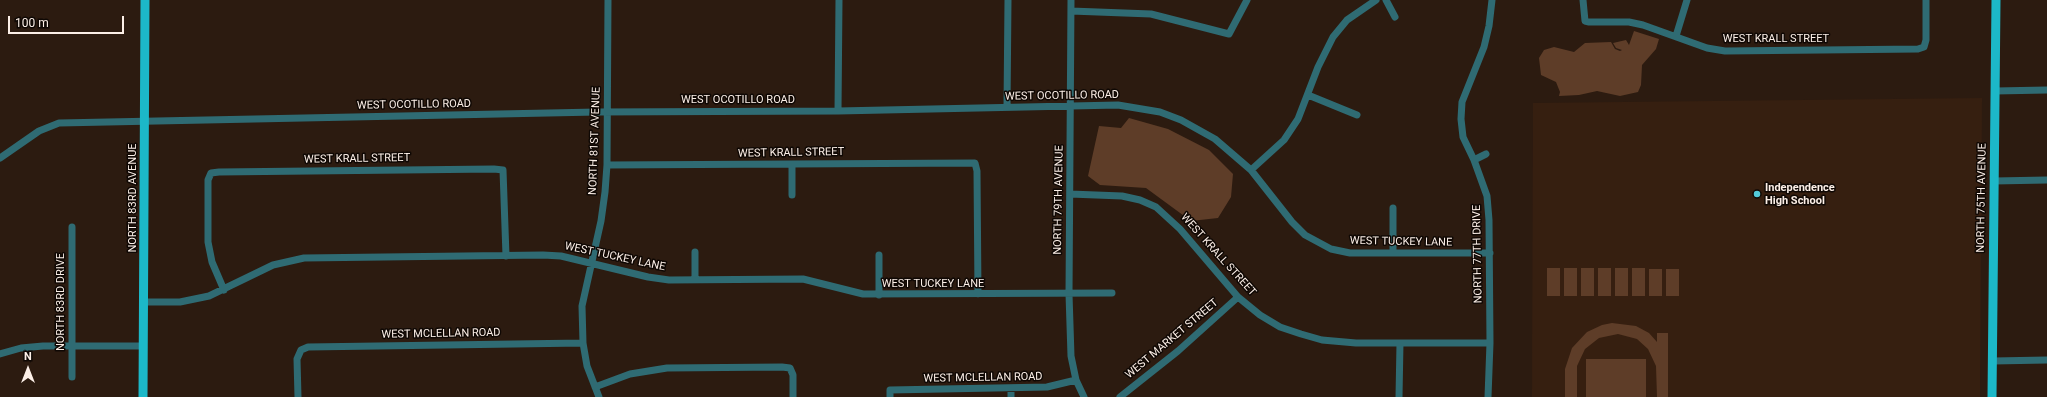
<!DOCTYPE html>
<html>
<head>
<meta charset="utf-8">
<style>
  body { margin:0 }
  #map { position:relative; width:2047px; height:397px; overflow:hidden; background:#2c1b10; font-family:Roboto,sans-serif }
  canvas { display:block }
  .north { position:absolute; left:8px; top:349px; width:40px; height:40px; -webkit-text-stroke:3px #0f0804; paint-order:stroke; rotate:0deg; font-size:11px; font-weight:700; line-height:16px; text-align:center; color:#fcefe7 }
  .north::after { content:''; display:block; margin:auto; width:14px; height:18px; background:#fcefe7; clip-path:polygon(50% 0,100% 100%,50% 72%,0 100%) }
  .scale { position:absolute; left:8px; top:16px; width:116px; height:18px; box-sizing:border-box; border:2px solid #fcefe7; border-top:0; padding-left:5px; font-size:12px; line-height:14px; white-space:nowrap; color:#fcefe7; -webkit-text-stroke:3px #0f0804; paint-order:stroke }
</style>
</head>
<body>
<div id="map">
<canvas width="2047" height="397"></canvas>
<div class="north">N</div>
<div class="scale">100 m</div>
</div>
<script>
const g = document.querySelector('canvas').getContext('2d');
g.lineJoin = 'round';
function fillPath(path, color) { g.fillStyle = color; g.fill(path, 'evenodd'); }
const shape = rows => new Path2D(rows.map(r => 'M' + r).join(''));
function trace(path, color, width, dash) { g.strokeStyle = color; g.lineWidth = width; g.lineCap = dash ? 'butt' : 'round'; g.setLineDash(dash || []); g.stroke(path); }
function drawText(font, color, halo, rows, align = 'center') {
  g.font = font + ' Roboto,sans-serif'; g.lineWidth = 3; g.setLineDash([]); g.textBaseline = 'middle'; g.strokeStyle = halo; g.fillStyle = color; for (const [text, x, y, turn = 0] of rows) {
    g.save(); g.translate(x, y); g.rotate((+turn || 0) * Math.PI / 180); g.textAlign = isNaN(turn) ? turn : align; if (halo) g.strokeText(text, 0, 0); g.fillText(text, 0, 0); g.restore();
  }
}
fillPath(shape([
  [1982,98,1980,397,1532,397,1533,103]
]), '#361f10');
fillPath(shape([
  [1634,31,1659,39,1656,49,1642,65,1641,85,1638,92,1620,96,1597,91,1579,95,1559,96,1560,92,1556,82,1541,75,1539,58,1544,50,1554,47,1574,52,1585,43,1611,42,1615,49,1620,51,1622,50,1616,48,1613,43,1626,40,1629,45],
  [1129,118,1168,129,1209,150,1233,174,1231,197,1218,218,1191,221,1146,188,1100,185,1088,176,1099,126,1121,128],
  [1547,268,1560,268,1560,296,1547,296],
  [1564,268,1577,268,1577,296,1564,296],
  [1581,268,1594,268,1594,296,1581,296],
  [1598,268,1611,268,1611,296,1598,296],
  [1615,268,1628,268,1628,296,1615,296],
  [1632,268,1645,268,1645,296,1632,296],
  [1649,269,1662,269,1662,296,1649,296],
  [1666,269,1679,269,1679,296,1666,296],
  [1612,323,1636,326,1649,333,1657,342,1657,333,1668,333,1668,397,1657,397,1656,366,1648,349,1637,339,1618,334,1599,338,1585,349,1577,366,1577,397,1565,397,1565,369,1572,348,1587,332,1602,325],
  [1586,359,1646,359,1646,397,1586,397]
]), '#5e3d28');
trace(shape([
  [1071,0,1069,294,1071,356,1076,380,1084,397],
  [1386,0,1395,17],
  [1583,0,1585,21,1589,22,1629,22,1643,25,1707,48,1725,51,1918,49,1924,47,1926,40,1926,0],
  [1071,11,1151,14,1229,34,1247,0],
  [1676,36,1687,0],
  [1995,91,2047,90],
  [1308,95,1357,115],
  [1007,107,1008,0],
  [838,111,839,0],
  [0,158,39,131,59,123,597,112,838,111,1118,105,1160,112,1181,120,1215,139,1251,170,1292,222,1305,235,1331,249,1350,253,1490,253],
  [1474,160,1486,154],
  [792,164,792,195],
  [607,165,975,163,977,171,978,294],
  [1251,170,1284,140,1298,119,1318,67,1333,37,1347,20,1376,0],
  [1994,181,2047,180],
  [1070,194,1122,196,1140,200,1156,207,1180,229,1238,297,1260,315,1280,327,1301,334,1322,340,1356,343,1490,343],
  [1393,208,1393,253],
  [695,252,695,280],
  [879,255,879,295],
  [224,290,212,262,208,242,208,180,211,173,219,172,494,169,503,170,506,256],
  [144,302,180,302,209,296,273,265,304,258,543,255,561,256,648,277,669,280,803,279,863,294,1112,293],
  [0,354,21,348,43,346,143,346],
  [1993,361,2047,360],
  [72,377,72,227],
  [595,387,630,374,667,368,782,367,790,368,793,375,793,397],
  [298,397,297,359,301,350,308,347,583,343],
  [599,397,587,366,583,343,582,306,601,221,605,192,607,165,608,0],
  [890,397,890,390,1047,387,1076,380],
  [1011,397,1011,389],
  [1120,397,1178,351,1238,297],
  [1399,397,1400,343],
  [1488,397,1490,343,1489,220,1487,196,1474,160,1463,137,1461,119,1462,102,1484,47,1489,26,1492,0]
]), '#2f6b73', 7);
trace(shape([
  [143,397,145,0],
  [1992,397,1996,0]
]), '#1cb8c8', 9);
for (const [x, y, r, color] of [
  [1757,194,4,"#53cbda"]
]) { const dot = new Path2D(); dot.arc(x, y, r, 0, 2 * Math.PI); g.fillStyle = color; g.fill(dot); trace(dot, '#0f0804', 1.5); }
drawText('11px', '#fcefe7', '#0f0804', [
  ["WEST KRALL STREET",1776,39],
  ["WEST OCOTILLO ROAD",1062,96,-1],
  ["WEST OCOTILLO ROAD",738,100],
  ["WEST OCOTILLO ROAD",414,105,-1],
  ["NORTH 81ST AVENUE",595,141,-88],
  ["WEST KRALL STREET",791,153,-1],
  ["WEST KRALL STREET",357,159,-1],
  ["NORTH 83RD AVENUE",133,198,-90],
  ["NORTH 75TH AVENUE",1982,198,-89],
  ["NORTH 79TH AVENUE",1059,200,-89],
  ["WEST TUCKEY LANE",1401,242,1],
  ["NORTH 77TH DRIVE",1478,254,-91],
  ["WEST KRALL STREET",1218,255,48],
  ["WEST TUCKEY LANE",615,257,12],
  ["WEST TUCKEY LANE",933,284],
  ["NORTH 83RD DRIVE",61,302,-90],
  ["WEST MCLELLAN ROAD",441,334,-1],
  ["WEST MARKET STREET",1172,339,-40],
  ["WEST MCLELLAN ROAD",983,378,-1]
]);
drawText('bold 11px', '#fcefe7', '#0f0804', [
  ["Independence",1765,188],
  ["High School",1765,201]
], 'left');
</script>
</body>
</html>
